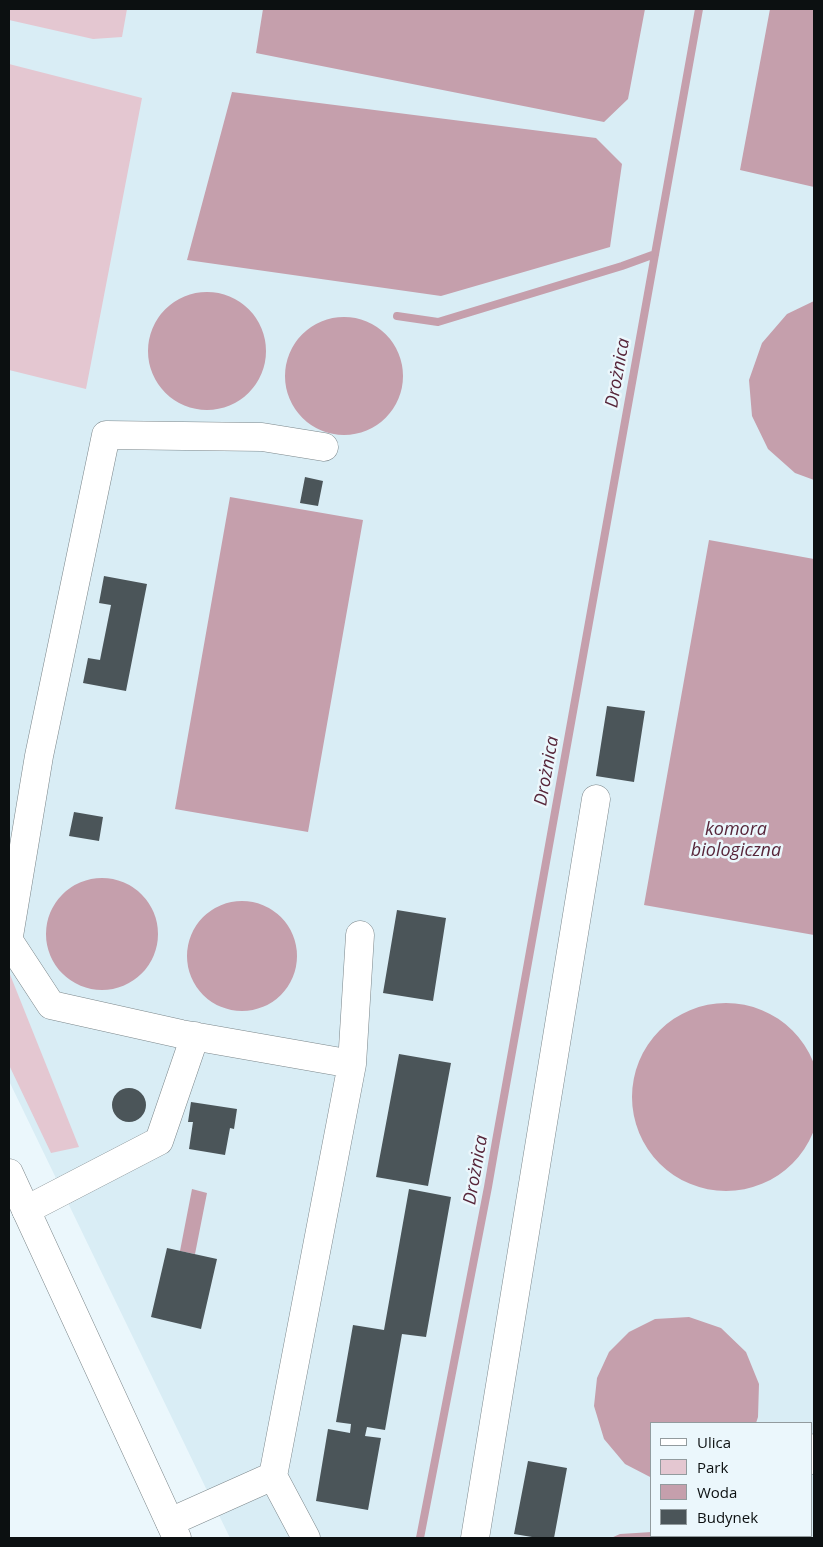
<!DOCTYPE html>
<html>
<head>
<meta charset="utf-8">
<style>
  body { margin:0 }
  #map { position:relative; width:823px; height:1547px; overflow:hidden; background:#ebf7fc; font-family:"Open Sans",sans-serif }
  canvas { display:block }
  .frame { position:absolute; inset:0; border:10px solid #0c1011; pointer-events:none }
  .legend { position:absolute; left:650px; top:1422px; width:162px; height:115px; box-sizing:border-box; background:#ebf7fc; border:1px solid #929b9e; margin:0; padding:6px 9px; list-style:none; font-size:15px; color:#0c1011 }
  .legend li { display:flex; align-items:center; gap:10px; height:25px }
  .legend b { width:25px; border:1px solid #929b9e }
</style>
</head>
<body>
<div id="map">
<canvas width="823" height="1547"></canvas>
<div class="frame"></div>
<ul class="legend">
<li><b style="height:6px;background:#fff"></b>Ulica</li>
<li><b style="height:14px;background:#e4c7d1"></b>Park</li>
<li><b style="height:14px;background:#c59fac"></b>Woda</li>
<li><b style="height:14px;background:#4b5559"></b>Budynek</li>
</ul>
</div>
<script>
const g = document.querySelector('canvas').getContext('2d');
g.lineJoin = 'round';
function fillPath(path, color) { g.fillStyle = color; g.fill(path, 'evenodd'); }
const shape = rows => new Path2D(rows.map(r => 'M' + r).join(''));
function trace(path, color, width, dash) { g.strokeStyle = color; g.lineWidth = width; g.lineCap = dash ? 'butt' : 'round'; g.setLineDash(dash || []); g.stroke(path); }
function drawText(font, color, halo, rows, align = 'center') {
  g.font = font + ' "Open Sans",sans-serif'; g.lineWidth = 5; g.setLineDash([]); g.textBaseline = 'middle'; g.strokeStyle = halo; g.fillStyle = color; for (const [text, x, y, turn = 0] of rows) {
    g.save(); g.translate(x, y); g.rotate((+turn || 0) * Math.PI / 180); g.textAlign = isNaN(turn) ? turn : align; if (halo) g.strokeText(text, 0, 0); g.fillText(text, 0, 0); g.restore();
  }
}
fillPath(shape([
  [9,9,814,9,814,1538,230,1538,9,1081],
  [652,1423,812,1423,812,1536,652,1536]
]), '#d9edf5');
fillPath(shape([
  [9,9,127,9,122,37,93,39,9,20],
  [9,64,142,98,86,389,9,370],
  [9,972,79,1147,51,1153,9,1065]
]), '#e4c7d1');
fillPath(shape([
  [263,9,645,9,628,99,604,122,256,53],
  [770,9,814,9,814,187,740,170],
  [232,92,596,138,622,164,610,247,441,296,187,260],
  '148 351a59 59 0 1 1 118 0a59 59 0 1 1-118 0Z',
  [814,301,814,480,795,473,768,449,752,416,749,380,762,343,787,314],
  '285 376a59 59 0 1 1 118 0a59 59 0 1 1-118 0Z',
  [230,497,363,520,308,832,175,809],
  [709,540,814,559,814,935,644,905],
  '46 934a56 56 0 1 1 112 0a56 56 0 1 1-112 0Z',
  '187 956a55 55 0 1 1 110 0a55 55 0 1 1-110 0Z',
  '632 1097a94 94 0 1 1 188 0a94 94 0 1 1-188 0Z',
  [192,1189,207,1193,195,1254,180,1251],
  [689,1317,721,1328,746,1352,759,1384,758,1417,756,1423,652,1423,652,1478,625,1464,604,1439,594,1406,597,1378,609,1352,629,1332,655,1319],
  [652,1532,652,1536,666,1536,673,1538,611,1538,620,1534]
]), '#c59fac');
trace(shape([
  [397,316,438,322,622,266,655,254],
  [420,1538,488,1187,496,1141,699,9]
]), '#c59fac', 8);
fillPath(shape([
  [305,477,323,481,318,506,300,503],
  [104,576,147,584,126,691,83,683,88,658,100,660,111,605,99,603],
  [607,706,645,711,634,782,596,776],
  [74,812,103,817,99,841,69,836],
  [397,910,446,918,433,1001,383,993],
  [399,1054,451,1063,428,1186,376,1177],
  '112 1105a17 17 0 1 1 34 0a17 17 0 1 1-34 0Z',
  [191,1102,237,1109,234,1129,230,1128,225,1155,189,1149,193,1122,188,1122],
  [409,1189,451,1197,426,1337,402,1334,385,1430,367,1427,365,1436,381,1438,368,1510,316,1501,328,1429,350,1433,351,1424,336,1422,353,1325,384,1330],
  [167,1248,217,1259,201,1329,151,1317],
  [528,1461,567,1468,554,1538,538,1538,514,1534]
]), '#4b5559');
const minor = shape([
  [9,936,39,756,106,435,262,437,324,447],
  [9,941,51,1005,181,1034,352,1064],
  [26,1210,159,1141,195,1036],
  [812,1460,814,1448],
  [273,1476,306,1538],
  [170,1522,273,1476,352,1064,360,935],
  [475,1538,596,799],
  [796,1538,796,1536]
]);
const major = shape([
  [9,1173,177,1538]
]);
trace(minor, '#7c878b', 29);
trace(major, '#7c878b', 29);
trace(minor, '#fff', 28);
trace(major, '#fff', 28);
drawText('italic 18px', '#57263a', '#ebf7fc', [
  ["Drożnica",618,373,-80],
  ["Drożnica",547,771,-80],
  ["komora",736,830],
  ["biologiczna",736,851],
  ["Drożnica",476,1170,-80]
]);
</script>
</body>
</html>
